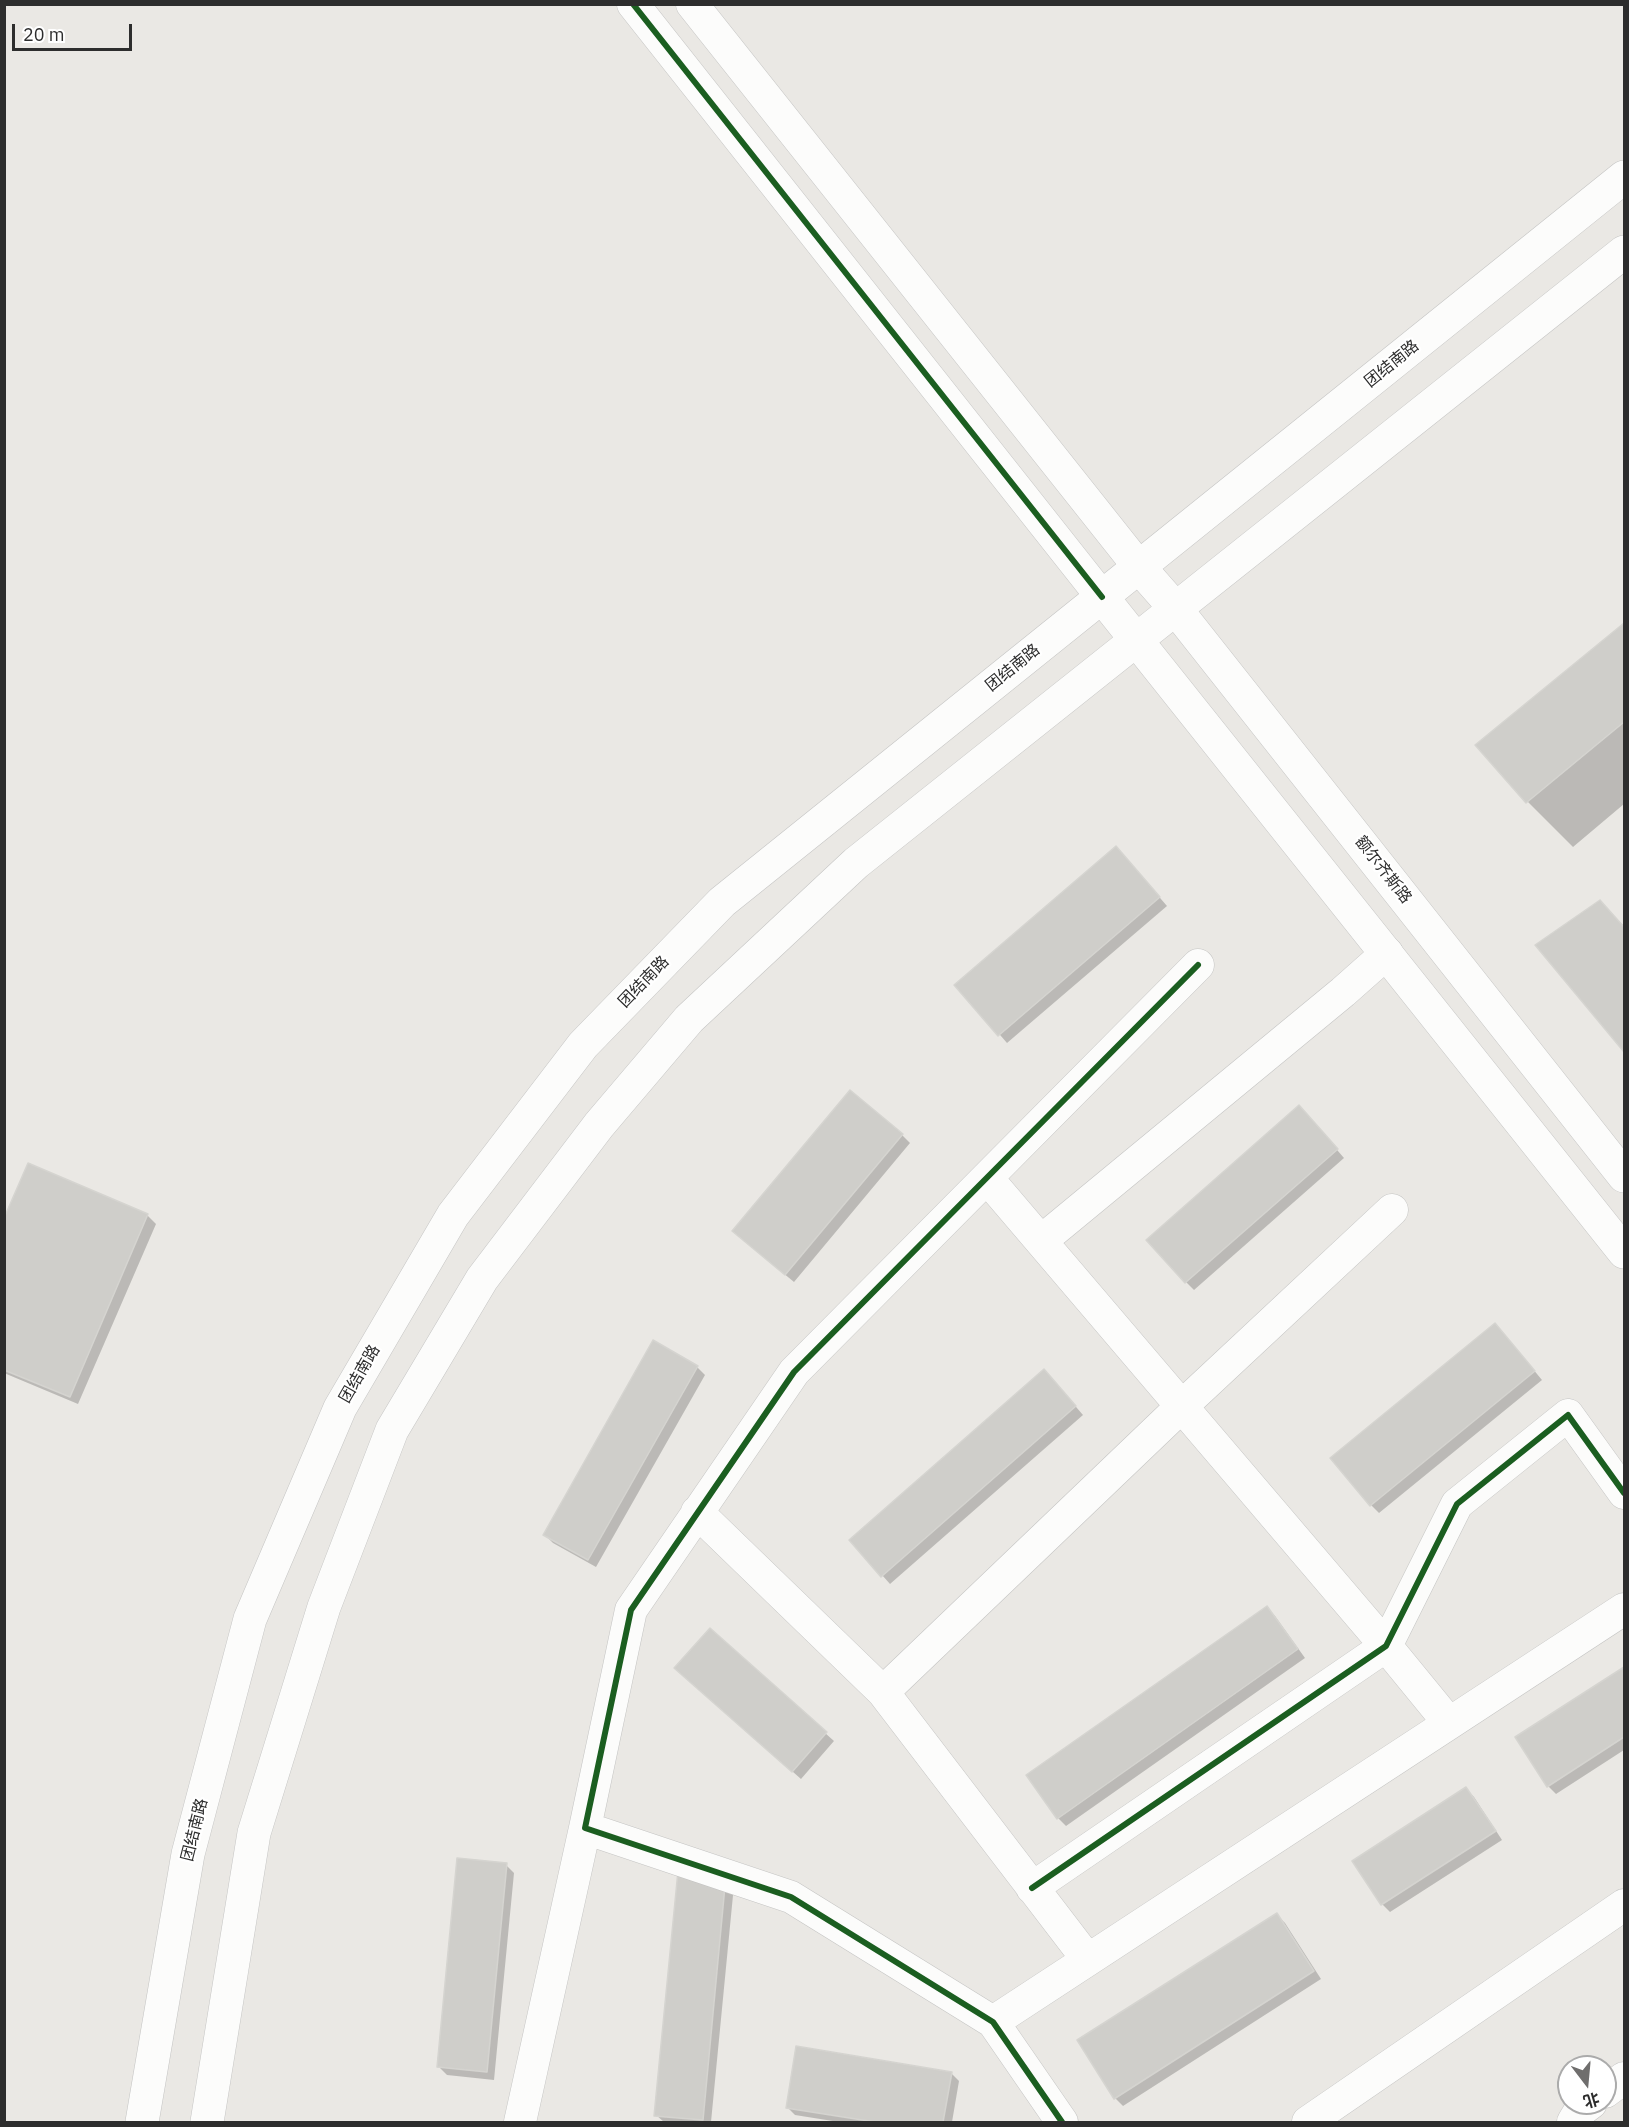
<!DOCTYPE html>
<html>
<head>
<meta charset="utf-8">
<style>
  body { margin:0 }
  #map { position:relative; width:1629px; height:2127px; overflow:hidden; background:#eae8e4; font-family:"IBM Plex Sans","Noto Sans SC",sans-serif }
  canvas { display:block }
  .frame { position:absolute; inset:0; border:6px solid #2d2d2d; pointer-events:none }
  .north { position:absolute; left:1557px; top:2055px; width:60px; height:60px; box-sizing:border-box; background:#fff; border:2px solid #ababab; border-radius:50%; rotate:164deg; font-size:16px; font-weight:700; line-height:24px; text-align:center; color:#2d2d2d }
  .north::after { content:''; display:block; margin:auto; width:21px; height:27px; background:#6f6e6d; clip-path:polygon(50% 0,100% 100%,50% 72%,0 100%) }
  .scale { position:absolute; left:12px; top:24px; width:120px; height:27px; box-sizing:border-box; border:3px solid #2d2d2d; border-top:0; padding-left:8px; font-size:18px; line-height:21px; white-space:nowrap; color:#2d2d2d; -webkit-text-stroke:4px #fff; paint-order:stroke }
</style>
</head>
<body>
<div id="map">
<canvas width="1629" height="2127"></canvas>
<div class="frame"></div>
<div class="north">北</div>
<div class="scale">20 m</div>
</div>
<script>
const g = document.querySelector('canvas').getContext('2d');
g.lineJoin = 'round';
function fillPath(path, color) { g.fillStyle = color; g.fill(path, 'evenodd'); }
const shape = rows => new Path2D(rows.map(r => 'M' + r).join(''));
function trace(path, color, width, dash) { g.strokeStyle = color; g.lineWidth = width; g.lineCap = dash ? 'butt' : 'round'; g.setLineDash(dash || []); g.stroke(path); }
function drawText(font, color, halo, rows, align = 'center') {
  g.font = font + ' "IBM Plex Sans","Noto Sans SC",sans-serif'; g.lineWidth = 4.5; g.setLineDash([]); g.textBaseline = 'middle'; g.strokeStyle = halo; g.fillStyle = color; for (const [text, x, y, turn = 0] of rows) {
    g.save(); g.translate(x, y); g.rotate((+turn || 0) * Math.PI / 180); g.textAlign = isNaN(turn) ? turn : align; if (halo) g.strokeText(text, 0, 0); g.fillText(text, 0, 0); g.restore();
  }
}
fillPath(shape([
  [1624,625,1624,804,1573,847,1527,801,1477,745],
  [1124,856,1167,906,1007,1043,957,985],
  [1600,902,1624,926,1624,1050,1537,945],
  [1307,1115,1344,1158,1194,1290,1186,1282],
  [902,1135,910,1143,794,1282,742,1239],
  [29,1165,148,1216,156,1224,78,1404,4,1373,4,1222],
  [1503,1333,1542,1380,1379,1513,1371,1505],
  [697,1367,705,1375,596,1567,553,1543,545,1535],
  [1052,1379,1083,1415,890,1584,851,1540],
  [1267,1608,1275,1616,1305,1658,1066,1826,1058,1818,1028,1776],
  [710,1630,834,1741,801,1779,684,1676],
  [1624,1669,1624,1750,1556,1794,1548,1786,1517,1738],
  [1466,1789,1474,1797,1502,1840,1390,1912,1382,1904],
  [506,1865,514,1873,494,2080,447,2075,439,2067],
  [679,1873,734,1885,711,2122,664,2122,656,2115],
  [1277,1915,1285,1923,1321,1979,1123,2106,1115,2098],
  [951,2073,959,2081,952,2122,839,2122,795,2115,787,2107]
]), '#0003');
const building = shape([
  [1624,623,1624,722,1526,803,1475,745,1624,623],
  [1116,846,1160,897,998,1036,954,985,1116,846],
  [1600,900,1624,927,1624,1052,1535,945,1600,900],
  [850,1090,903,1134,785,1275,732,1231,850,1090],
  [1299,1105,1338,1149,1185,1283,1146,1240,1299,1105],
  [28,1163,148,1214,70,1397,4,1370,4,1218,28,1163],
  [1495,1323,1535,1371,1370,1506,1330,1458,1495,1323],
  [653,1340,698,1366,588,1560,543,1535,653,1340],
  [1044,1369,1076,1406,881,1577,849,1540,1044,1369],
  [1267,1606,1298,1649,1057,1819,1026,1775,1267,1606],
  [710,1628,827,1732,792,1772,674,1668,710,1628],
  [1624,1667,1624,1737,1547,1787,1515,1737,1624,1667],
  [1466,1787,1496,1831,1381,1905,1352,1861,1466,1787],
  [457,1858,507,1863,487,2072,437,2067,457,1858],
  [678,1871,726,1875,703,2120,654,2116,678,1871],
  [1277,1913,1314,1971,1114,2099,1077,2040,1277,1913],
  [796,2046,952,2072,943,2122,875,2122,786,2108,796,2046]
]);
fillPath(building, '#cfceca');
trace(building, '#d5d4d0', 1.5);
const street = shape([
  [633,4,1102,597],
  [692,4,1139,567],
  [987,1178,1386,1646,1449,1723],
  [1041,1241,1343,992,1387,953],
  [697,1512,883,1692,1088,1960],
  [883,1692,1181,1407,1392,1210],
  [1032,1888,1386,1646,1457,1504,1568,1415,1624,1493],
  [993,2022,1624,1609],
  [1605,2092,1624,2078],
  [520,2122,585,1828],
  [1062,2122,993,2022,791,1897,585,1828,631,1610,794,1372,1198,965],
  [1308,2122,1624,1905],
  [1573,2122,1579,2112,1591,2103]
]);
const secondary = shape([
  [1139,567,1175,608,1624,1176],
  [1102,597,1624,1252],
  [142,2122,188,1854,250,1619,340,1408,453,1215,583,1045,722,902,1624,177],
  [207,2122,254,1833,324,1607,392,1430,482,1279,599,1125,689,1019,856,863,1624,252]
]);
trace(street, '#c4c4c3', 33);
trace(secondary, '#c4c4c3', 34);
trace(street, '#fcfcfb', 32);
trace(secondary, '#fcfcfb', 33);
trace(shape([
  [633,4,1102,597],
  [1032,1888,1386,1646,1457,1504,1568,1415,1624,1493],
  [1062,2122,993,2022,791,1897,585,1828,631,1610,794,1372,1198,965]
]), '#1b5e20', 6);
drawText('16px', '#2d2d2d', '#fff', [
  ["团结南路",1392,364,-39],
  ["团结南路",1013,668,-39],
  ["额尔齐斯路",1383,870,52],
  ["团结南路",644,982,-46],
  ["团结南路",360,1374,-60],
  ["团结南路",195,1830,-76]
]);
</script>
</body>
</html>
